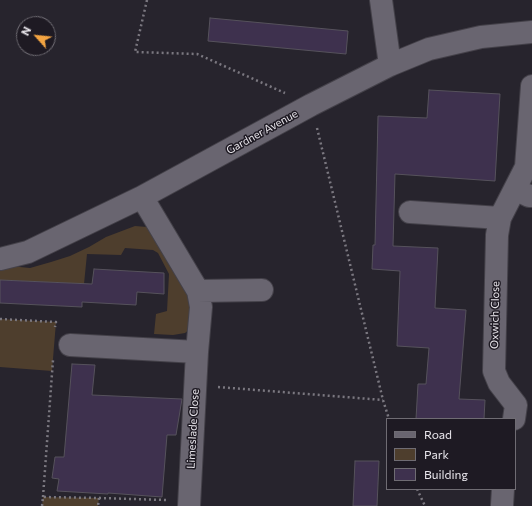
<!DOCTYPE html>
<html>
<head>
<meta charset="utf-8">
<style>
  body { margin:0 }
  #map { position:relative; width:532px; height:506px; overflow:hidden; background:#27242d; font-family:Commissioner,sans-serif }
  canvas { display:block }
  .legend { position:absolute; left:386px; top:418px; width:130px; height:72px; box-sizing:border-box; background:#1e1a23; border:1px solid #6f6c73; margin:0; padding:5px 7px; list-style:none; font-size:12px; color:#e9e6ec }
  .legend li { display:flex; align-items:center; gap:8px; height:20px }
  .legend b { width:20px; border:1px solid #6f6c73 }
  .north { position:absolute; left:16px; top:16px; width:40px; height:40px; box-sizing:border-box; background:#1e1a23; border:1px solid #6f6c73; border-radius:50%; rotate:297deg; font-size:11px; font-weight:700; line-height:16px; text-align:center; color:#e9e6ec }
  .north::after { content:''; display:block; margin:auto; width:14px; height:18px; background:#f3a442; clip-path:polygon(50% 0,100% 100%,50% 72%,0 100%) }
</style>
</head>
<body>
<div id="map">
<canvas width="532" height="506"></canvas>
<ul class="legend">
<li><b style="height:5px;background:#696570"></b>Road</li>
<li><b style="height:11px;background:#4e3e2d"></b>Park</li>
<li><b style="height:11px;background:#3e314e"></b>Building</li>
</ul>
<div class="north">N</div>
</div>
<script>
const g = document.querySelector('canvas').getContext('2d');
g.lineJoin = 'round';
function fillPath(path, color) { g.fillStyle = color; g.fill(path, 'evenodd'); }
const shape = rows => new Path2D(rows.map(r => 'M' + r).join(''));
function trace(path, color, width, dash) { g.strokeStyle = color; g.lineWidth = width; g.lineCap = dash ? 'butt' : 'round'; g.setLineDash(dash || []); g.stroke(path); }
function drawText(font, color, halo, rows, align = 'center') {
  g.font = font + ' Commissioner,sans-serif'; g.lineWidth = 3; g.setLineDash([]); g.textBaseline = 'middle'; g.strokeStyle = halo; g.fillStyle = color; for (const [text, x, y, turn = 0] of rows) {
    g.save(); g.translate(x, y); g.rotate((+turn || 0) * Math.PI / 180); g.textAlign = isNaN(turn) ? turn : align; if (halo) g.strokeText(text, 0, 0); g.fillText(text, 0, 0); g.restore();
  }
}
fillPath(shape([
  [135,226,147,227,198,291,190,329,185,333,173,335,154,334,156,314,167,311,169,274,158,253,153,250,125,248,121,255,87,254,84,284,0,280,0,265,30,268,51,262,70,256,89,247,106,237],
  [0,319,56,322,52,371,0,367],
  [43,497,99,498,98,506,42,506]
]), '#4e3e2d');
const building = shape([
  [210,18,348,31,346,54,208,41,210,18],
  [429,90,500,94,495,181,395,174,393,246,438,248,435,308,466,310,459,399,485,400,484,419,416,419,418,384,426,384,429,348,397,346,400,271,372,269,373,245,375,245,378,116,427,118,429,90],
  [94,269,164,273,164,294,137,292,136,305,82,302,82,307,0,303,0,280,92,284,94,269],
  [72,364,95,365,92,395,182,399,176,435,167,435,162,497,108,493,108,494,57,491,59,479,52,478,55,457,64,457,72,364],
  [355,461,379,461,377,506,353,506,355,461]
]);
fillPath(building, '#3e314e');
trace(building, '#56525c', 1);
const street = shape([
  [381,0,390,65],
  [515,189,529,196,532,196],
  [142,197,198,291,201,307,197,352,189,506],
  [410,212,500,218],
  [0,259,28,252,142,197,311,105,390,65,429,49,481,37,532,32],
  [198,291,262,290],
  [70,345,197,352],
  [514,419,516,405,499,383,494,371,497,235,500,218,526,167,532,86],
  [502,505,503,489]
]);
trace(street, '#444149', 24);
trace(shape([
  [147,0,135,52,197,54,285,93],
  [317,128,383,400,389,419],
  [0,319,56,322,55,327],
  [218,387,383,400],
  [417,489,425,506],
  [43,497,53,360],
  [99,498,166,500],
  [42,506,43,497,99,498,98,506]
]), '#7b7880', 2.5, [2, 3]);
trace(street, '#696570', 22);
drawText('11px', '#e9e6ec', '#1e1a23', [
  ["Gardner Avenue",262,132,-29],
  ["Oxwich Close",495,315,-89],
  ["Limeslade Close",193,429,-87]
]);
</script>
</body>
</html>
